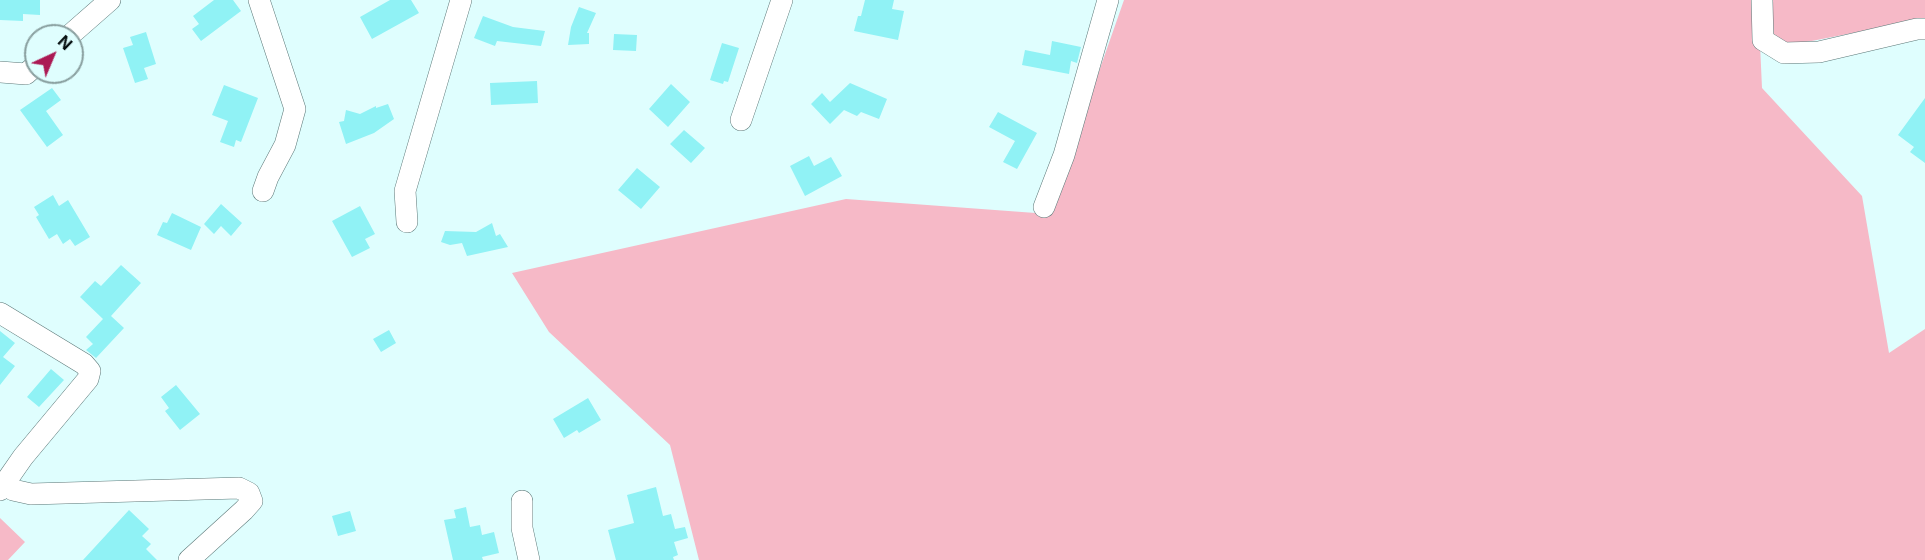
<!DOCTYPE html>
<html>
<head>
<meta charset="utf-8">
<style>
  body { margin:0 }
  #map { position:relative; width:1925px; height:560px; overflow:hidden; background:#dffefe; font-family:Inter,sans-serif }
  canvas { display:block }
  .north { position:absolute; left:24px; top:24px; width:60px; height:60px; box-sizing:border-box; background:#dffefe; border:2px solid #889e9e; border-radius:50%; rotate:44deg; font-size:16px; font-weight:700; line-height:24px; text-align:center; color:#050e0f }
  .north::after { content:''; display:block; margin:auto; width:21px; height:27px; background:#ab1a54; clip-path:polygon(50% 0,100% 100%,50% 72%,0 100%) }
</style>
</head>
<body>
<div id="map">
<canvas width="1925" height="560"></canvas>
<div class="north">N</div>
</div>
<script>
const g = document.querySelector('canvas').getContext('2d');
g.lineJoin = 'round';
function fillPath(path, color) { g.fillStyle = color; g.fill(path, 'evenodd'); }
const shape = rows => new Path2D(rows.map(r => 'M' + r).join(''));
function trace(path, color, width, dash) { g.strokeStyle = color; g.lineWidth = width; g.lineCap = dash ? 'butt' : 'round'; g.setLineDash(dash || []); g.stroke(path); }
fillPath(shape([
  [1124,0,1758,0,1762,88,1862,196,1889,353,1925,329,1925,560,699,560,670,445,549,332,512,273,846,199,1049,214],
  [1767,0,1925,0,1925,19,1791,45,1773,36],
  [0,518,25,542,8,560,0,560]
]), '#f6b9c7');
fillPath(shape([
  [0,0,40,0,40,15,23,14,23,21,0,20],
  [214,0,233,0,241,11,201,41,192,29,199,24,193,16],
  [390,0,411,0,419,13,372,39,360,17],
  [865,0,894,0,892,9,904,11,898,40,854,31,858,16,861,16],
  [579,7,596,13,587,33,589,33,589,44,568,45,571,27],
  [483,16,513,27,545,31,541,46,497,41,495,46,474,38],
  [146,32,156,64,144,68,148,79,135,83,123,48,133,45,130,37],
  [614,34,637,35,636,51,613,50],
  [1052,41,1081,47,1077,63,1071,61,1069,74,1022,65,1025,50,1050,55],
  [722,43,739,48,728,82,724,81,723,84,710,80],
  [537,81,538,103,491,105,490,83],
  [850,83,887,99,879,119,861,112,857,116,844,110,830,124,811,104,822,93,830,102],
  [671,84,690,102,668,127,649,109],
  [224,85,258,98,241,142,236,140,234,147,220,142,228,121,212,115],
  [52,88,61,100,46,111,63,135,47,147,20,110],
  [1925,98,1925,163,1910,152,1914,147,1898,135],
  [388,104,394,119,374,133,346,144,339,122,344,121,346,110,360,114,376,106,376,108],
  [998,112,1037,133,1017,169,1003,162,1015,141,989,127],
  [684,130,705,148,691,163,670,144],
  [809,156,814,166,831,157,842,176,805,196,790,166],
  [637,168,660,187,641,209,618,190],
  [53,195,59,206,68,200,90,237,75,246,70,239,63,244,57,234,49,239,36,217,39,215,34,207],
  [221,204,242,223,231,236,221,226,214,234,204,224],
  [360,206,375,234,365,239,370,248,352,257,332,221],
  [172,213,201,227,191,250,157,235,163,222,167,223],
  [492,223,496,236,500,234,508,247,467,256,462,243,450,245,441,242,445,231,476,232],
  [121,265,141,283,111,316,124,328,96,358,86,350,93,344,86,337,103,319,80,297,95,281,101,286],
  [389,330,396,343,381,352,373,339],
  [0,331,15,343,3,357,15,366,0,385],
  [51,369,64,380,39,407,27,397],
  [176,385,200,414,180,430,165,411,169,408,161,397],
  [588,398,601,420,579,433,577,430,564,438,553,419],
  [656,487,663,516,671,514,675,529,685,527,688,538,674,542,678,555,673,557,674,560,616,560,608,530,634,523,627,495],
  [466,507,470,527,480,525,482,535,494,532,499,553,482,557,483,560,453,560,444,520,456,518,454,510],
  [129,510,149,529,142,536,151,544,146,549,157,560,83,560],
  [350,511,356,531,338,536,332,516]
]), '#90f2f5');
const minor = shape([
  [259,0,295,109,285,145,268,177,263,191],
  [1762,0,1763,40,1784,53,1819,52,1917,29,1925,29],
  [69,36,110,0],
  [0,72,26,74,36,65],
  [741,120,782,0],
  [1044,207,1064,155,1108,0],
  [407,222,405,191,461,0],
  [0,313,84,364,90,371,88,379,23,457,0,490],
  [5,483,13,490,31,494,239,488,249,493,252,501,244,510,189,560],
  [522,501,522,528,529,560]
]);
trace(minor, '#5c7878', 22);
trace(minor, '#fff', 21);
</script>
</body>
</html>
